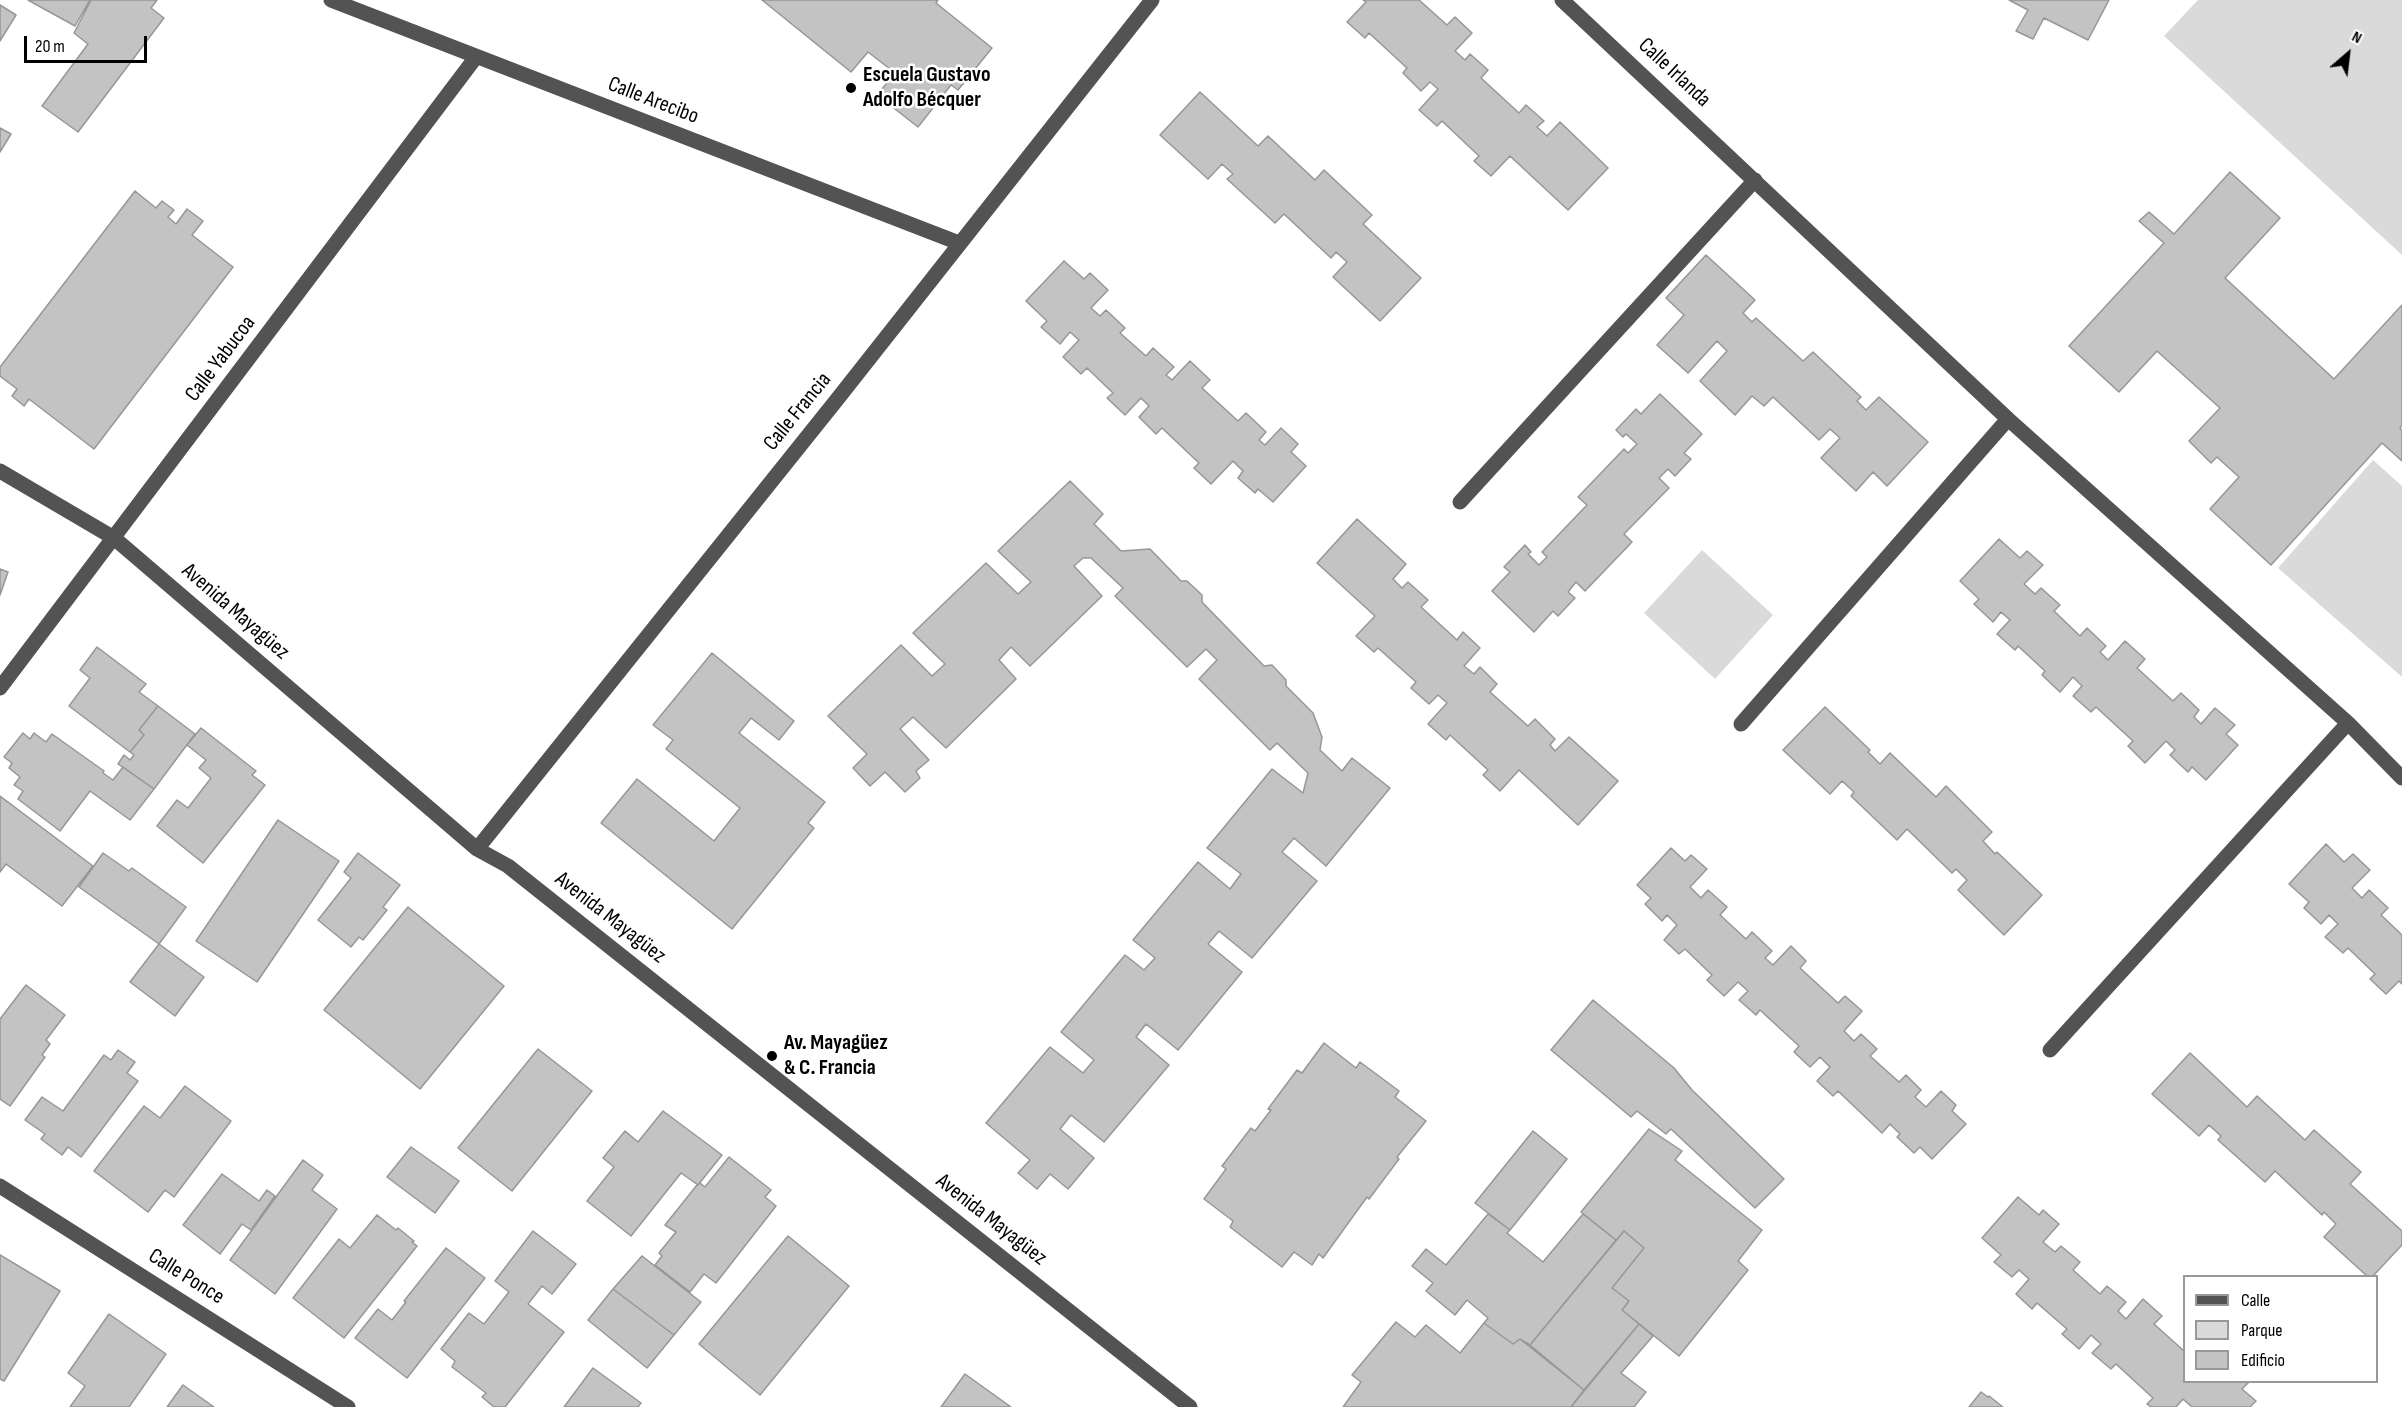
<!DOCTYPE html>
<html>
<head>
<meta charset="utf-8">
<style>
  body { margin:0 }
  #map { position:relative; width:2402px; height:1407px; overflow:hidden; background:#fff; font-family:"Sofia Sans Condensed",sans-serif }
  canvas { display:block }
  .legend { position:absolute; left:2183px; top:1275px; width:195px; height:108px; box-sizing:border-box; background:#fff; border:2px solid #999; margin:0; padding:8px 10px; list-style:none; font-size:18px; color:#000 }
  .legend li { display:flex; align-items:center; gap:12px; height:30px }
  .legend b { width:30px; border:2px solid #999 }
  .north { position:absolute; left:2318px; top:24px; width:60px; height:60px; -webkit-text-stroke:4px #fff; paint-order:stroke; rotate:28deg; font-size:16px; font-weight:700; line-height:24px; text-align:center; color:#000 }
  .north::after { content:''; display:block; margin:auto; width:21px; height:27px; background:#000; clip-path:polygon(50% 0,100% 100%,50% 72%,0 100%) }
  .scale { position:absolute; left:24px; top:36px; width:123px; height:27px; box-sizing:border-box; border:3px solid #000; border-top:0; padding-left:8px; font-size:18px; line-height:21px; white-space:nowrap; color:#000; -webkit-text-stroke:4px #fff; paint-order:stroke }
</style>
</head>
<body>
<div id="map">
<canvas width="2402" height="1407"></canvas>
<ul class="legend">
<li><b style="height:8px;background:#535353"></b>Calle</li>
<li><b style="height:16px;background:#dadada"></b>Parque</li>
<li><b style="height:16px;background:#c3c3c3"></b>Edificio</li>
</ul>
<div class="north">N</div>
<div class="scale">20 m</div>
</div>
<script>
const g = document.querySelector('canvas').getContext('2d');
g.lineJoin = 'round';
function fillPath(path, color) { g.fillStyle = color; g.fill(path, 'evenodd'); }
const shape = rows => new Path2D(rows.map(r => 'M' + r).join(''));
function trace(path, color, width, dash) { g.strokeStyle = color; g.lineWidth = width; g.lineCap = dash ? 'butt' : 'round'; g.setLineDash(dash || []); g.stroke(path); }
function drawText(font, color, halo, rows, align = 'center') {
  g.font = font + ' "Sofia Sans Condensed",sans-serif'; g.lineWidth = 5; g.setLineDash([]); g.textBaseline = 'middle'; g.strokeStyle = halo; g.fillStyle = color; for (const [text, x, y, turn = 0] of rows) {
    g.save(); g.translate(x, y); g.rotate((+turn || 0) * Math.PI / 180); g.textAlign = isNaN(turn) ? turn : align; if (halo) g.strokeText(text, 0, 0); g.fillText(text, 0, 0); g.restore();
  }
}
fillPath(shape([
  [2198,0,2402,0,2402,255,2164,36],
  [2373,460,2402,486,2402,677,2278,568],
  [1702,550,1773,615,1715,679,1644,613]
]), '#dadada');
const building = shape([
  [28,0,90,0,75,26,28,0],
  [91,0,157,0,151,8,164,18,78,132,42,106,88,44,74,33,91,0],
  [762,0,938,0,936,3,992,48,958,90,951,85,918,127,877,95,895,73,868,52,851,72,762,0],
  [1363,0,1419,0,1447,25,1455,17,1472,33,1455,51,1465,60,1470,54,1488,70,1481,78,1519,113,1526,105,1544,121,1537,127,1547,136,1560,122,1608,168,1568,210,1510,156,1491,176,1474,161,1479,156,1442,121,1437,126,1419,110,1438,89,1430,82,1421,91,1403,73,1407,68,1369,33,1365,38,1347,22,1366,2,1363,0],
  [2009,0,2109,0,2088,40,2044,18,2033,39,2016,31,2028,10,2009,0],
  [0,5,16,15,0,41,0,5],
  [1200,92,1258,146,1268,136,1315,180,1324,170,1372,215,1363,224,1421,278,1380,321,1333,277,1347,262,1336,252,1331,258,1284,214,1275,223,1227,179,1233,174,1222,164,1208,179,1160,135,1200,92],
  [0,128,11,134,0,152,0,128],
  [2230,172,2280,218,2225,278,2334,379,2402,305,2402,425,2400,428,2402,430,2402,461,2382,443,2271,565,2210,509,2239,477,2217,457,2211,463,2189,441,2220,408,2157,351,2119,392,2069,346,2164,243,2139,221,2149,212,2174,234,2230,172],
  [135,191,156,208,162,201,174,210,168,217,176,224,187,209,203,221,192,235,233,267,94,449,29,399,24,406,12,396,17,389,0,376,0,367,135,191],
  [1706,255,1755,300,1743,313,1752,322,1756,318,1803,361,1813,352,1861,397,1857,401,1866,410,1879,397,1928,442,1887,486,1873,472,1856,491,1821,458,1840,438,1830,429,1819,440,1773,397,1764,406,1752,396,1735,415,1700,381,1727,351,1717,341,1688,373,1657,345,1684,315,1666,298,1706,255],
  [1064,261,1084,279,1090,273,1108,290,1091,308,1100,316,1106,310,1125,328,1120,333,1146,356,1153,348,1174,367,1166,375,1172,380,1190,361,1210,380,1202,388,1238,421,1246,413,1266,432,1259,440,1265,445,1281,428,1298,444,1291,452,1306,466,1273,502,1258,489,1255,493,1238,478,1243,471,1233,461,1211,484,1194,468,1199,463,1162,428,1156,434,1139,417,1149,406,1141,398,1125,415,1107,398,1113,393,1087,368,1081,374,1063,357,1079,340,1070,332,1060,344,1041,327,1047,321,1026,301,1064,261],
  [1660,394,1702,434,1684,453,1691,459,1675,476,1668,469,1659,478,1669,488,1624,534,1632,542,1585,591,1576,582,1568,592,1575,598,1558,616,1553,611,1534,632,1492,591,1510,572,1504,567,1525,545,1531,552,1528,554,1539,565,1547,557,1542,552,1587,505,1578,497,1624,449,1628,453,1637,444,1626,434,1623,437,1616,430,1636,409,1641,414,1660,394],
  [1070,481,1103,514,1094,524,1121,551,1150,549,1181,581,1187,581,1202,595,1202,602,1264,666,1272,665,1286,680,1286,686,1313,713,1322,737,1320,750,1342,771,1352,758,1390,788,1326,866,1294,838,1282,852,1317,881,1252,958,1219,931,1208,944,1242,972,1178,1050,1146,1024,1136,1037,1169,1065,1104,1142,1071,1115,1060,1129,1094,1158,1068,1189,1050,1174,1037,1189,1018,1173,1030,1160,986,1123,1050,1047,1083,1073,1094,1060,1061,1032,1125,955,1144,970,1155,958,1133,940,1198,862,1230,889,1241,874,1207,848,1272,769,1303,793,1308,773,1277,743,1270,750,1199,679,1217,660,1206,649,1187,667,1115,596,1123,588,1091,558,1083,558,1074,566,1102,596,1030,666,1011,647,999,660,1016,679,946,748,913,717,900,729,929,760,916,771,920,778,905,792,885,772,870,786,853,768,867,754,828,716,901,645,932,676,945,664,913,633,986,563,1018,594,1031,582,998,551,1070,481],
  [1357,519,1406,564,1393,579,1402,588,1408,582,1428,600,1421,607,1457,640,1463,632,1480,648,1464,666,1474,674,1480,667,1497,684,1490,692,1528,726,1535,719,1555,739,1550,745,1555,751,1569,737,1618,781,1578,825,1519,770,1500,791,1483,775,1488,770,1450,735,1446,740,1428,724,1447,703,1438,695,1429,704,1411,688,1416,682,1378,648,1374,652,1356,636,1375,616,1317,563,1357,519],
  [1999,539,2020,558,2027,551,2043,565,2024,584,2035,594,2041,588,2060,605,2054,611,2080,636,2087,628,2106,646,2100,652,2108,660,2125,641,2145,659,2137,668,2173,701,2181,693,2199,710,2194,717,2201,724,2215,708,2235,725,2226,734,2238,745,2206,780,2192,767,2188,772,2170,755,2175,750,2166,741,2145,763,2128,746,2133,741,2096,707,2091,712,2073,696,2082,686,2073,677,2060,692,2042,675,2045,671,2018,646,2015,650,1997,634,2010,620,2001,612,1993,622,1974,604,1979,599,1960,581,1999,539],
  [0,569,8,572,0,595,0,569],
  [97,647,146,684,139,692,158,706,139,730,144,735,130,752,69,706,90,678,80,670,97,647],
  [712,653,794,721,779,740,751,718,739,733,825,802,808,823,814,828,732,929,601,823,637,779,714,841,740,808,666,749,673,740,653,725,712,653],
  [158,706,195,734,154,789,118,764,124,755,130,760,134,755,130,752,144,735,139,730,158,706],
  [1825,707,1870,750,1868,752,1880,764,1890,753,1936,797,1946,786,1992,832,1983,841,1995,854,1997,852,2042,895,2004,935,1958,890,1967,880,1956,869,1952,873,1907,829,1897,840,1851,796,1854,792,1842,781,1830,794,1783,750,1825,707],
  [201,728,256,771,252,775,265,785,203,863,157,826,177,800,188,808,211,778,199,768,206,760,187,745,201,728],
  [23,733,30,739,34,733,46,742,52,734,104,771,103,773,113,780,123,767,154,789,130,820,90,791,60,831,18,799,23,791,14,785,20,777,9,768,12,763,4,757,23,733],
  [0,796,93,866,62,906,6,864,0,872,0,796],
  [278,820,339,861,257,982,196,941,278,820],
  [2326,844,2344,862,2353,854,2370,870,2352,888,2362,898,2369,890,2388,908,2381,915,2402,935,2402,984,2399,981,2386,994,2370,979,2375,974,2348,948,2343,953,2325,937,2338,924,2329,915,2321,924,2304,908,2309,902,2289,884,2326,844],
  [1671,848,1685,861,1691,855,1707,869,1690,887,1701,898,1708,890,1727,907,1720,915,1746,939,1752,932,1772,951,1765,958,1773,965,1791,946,1806,961,1800,968,1838,1003,1845,996,1862,1011,1844,1031,1854,1041,1861,1034,1877,1049,1870,1056,1899,1082,1906,1075,1921,1090,1915,1097,1926,1107,1941,1091,1956,1105,1952,1111,1966,1124,1932,1159,1920,1147,1914,1153,1897,1137,1900,1134,1890,1124,1882,1133,1838,1091,1833,1096,1817,1081,1830,1067,1820,1057,1810,1067,1794,1052,1799,1046,1760,1010,1756,1015,1739,1000,1748,991,1738,982,1724,996,1707,980,1712,975,1685,949,1679,954,1664,940,1677,925,1667,915,1662,921,1645,904,1651,898,1637,885,1671,848],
  [103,853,129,871,132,868,186,907,159,944,79,887,103,853],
  [358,853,400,885,383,907,387,910,363,940,359,937,351,947,318,920,351,878,344,872,358,853],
  [408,907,504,986,420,1089,324,1010,408,907],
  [159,944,204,977,175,1016,130,982,159,944],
  [26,985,65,1015,46,1040,50,1044,42,1055,45,1057,10,1106,0,1099,0,1019,26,985],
  [1593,1000,1674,1068,1692,1090,1784,1179,1755,1208,1671,1129,1666,1134,1637,1111,1631,1117,1551,1050,1593,1000],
  [1324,1043,1356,1068,1360,1062,1399,1091,1395,1097,1426,1121,1397,1157,1399,1159,1369,1199,1367,1197,1323,1258,1319,1254,1312,1265,1294,1252,1282,1267,1230,1227,1233,1221,1204,1199,1226,1169,1222,1166,1251,1128,1255,1131,1271,1110,1268,1109,1297,1070,1302,1073,1324,1043],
  [538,1049,592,1091,512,1191,458,1148,538,1049],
  [118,1050,135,1062,127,1073,138,1081,81,1157,68,1147,62,1155,41,1139,45,1134,25,1120,42,1097,63,1111,104,1055,111,1060,118,1050],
  [2190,1053,2247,1107,2257,1096,2305,1140,2314,1130,2361,1172,2350,1184,2402,1231,2402,1245,2373,1276,2367,1276,2324,1237,2336,1224,2324,1212,2322,1215,2275,1171,2265,1182,2218,1140,2221,1136,2209,1125,2199,1136,2152,1094,2190,1053],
  [185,1086,231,1121,174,1197,165,1190,148,1212,94,1171,144,1106,160,1118,185,1086],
  [663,1111,722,1155,698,1185,681,1173,631,1236,587,1201,614,1167,603,1158,625,1131,638,1142,663,1111],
  [1649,1129,1682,1151,1675,1160,1762,1230,1738,1261,1748,1270,1679,1356,1622,1310,1629,1301,1612,1288,1644,1248,1624,1231,1616,1240,1581,1212,1649,1129],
  [1533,1131,1567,1159,1510,1230,1475,1203,1533,1131],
  [411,1147,459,1181,435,1213,387,1177,411,1147],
  [729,1157,771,1190,765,1197,776,1206,716,1283,704,1274,690,1292,655,1265,662,1256,659,1253,676,1232,665,1225,697,1185,700,1183,705,1187,729,1157],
  [303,1160,323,1175,312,1190,337,1209,275,1294,230,1260,303,1160],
  [222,1174,259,1201,267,1190,275,1196,251,1230,242,1224,220,1254,183,1225,222,1174],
  [2018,1197,2039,1215,2043,1210,2059,1224,2043,1242,2055,1252,2061,1246,2080,1262,2073,1270,2100,1294,2107,1286,2126,1302,2118,1311,2126,1319,2143,1299,2162,1316,2154,1324,2184,1351,2184,1382,2249,1382,2242,1389,2256,1401,2250,1407,2192,1407,2183,1399,2176,1407,2151,1407,2147,1404,2153,1398,2116,1364,2111,1369,2092,1353,2101,1344,2091,1335,2079,1349,2062,1334,2067,1329,2037,1303,2032,1309,2016,1294,2029,1279,2019,1270,2012,1277,1994,1262,2001,1255,1982,1238,2018,1197],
  [1488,1214,1510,1230,1507,1233,1543,1262,1583,1214,1616,1240,1530,1345,1520,1339,1513,1344,1484,1323,1488,1318,1467,1300,1455,1315,1426,1291,1433,1283,1412,1266,1426,1249,1446,1265,1488,1214],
  [377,1215,396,1230,398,1228,414,1241,412,1242,417,1246,344,1338,293,1298,339,1239,350,1248,377,1215],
  [533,1231,576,1264,552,1294,542,1286,528,1304,564,1332,505,1407,494,1407,482,1397,486,1393,452,1367,455,1361,441,1349,469,1313,484,1324,509,1292,495,1281,533,1231],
  [1624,1231,1644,1248,1612,1288,1629,1301,1622,1310,1639,1324,1584,1390,1530,1345,1624,1231],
  [788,1236,849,1286,760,1395,699,1344,788,1236],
  [446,1248,485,1278,407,1378,355,1338,378,1309,392,1320,406,1302,404,1301,446,1248],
  [0,1255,60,1291,4,1381,0,1379,0,1255],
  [642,1256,701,1302,674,1335,613,1289,642,1256],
  [613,1289,674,1335,647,1368,588,1320,613,1289],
  [109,1314,166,1354,129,1407,70,1407,85,1386,68,1373,109,1314],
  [1396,1322,1415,1337,1426,1325,1460,1353,1484,1323,1513,1344,1520,1339,1584,1390,1571,1407,1343,1407,1361,1382,1352,1375,1396,1322],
  [1639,1324,1653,1336,1621,1373,1646,1392,1634,1407,1571,1407,1639,1324],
  [593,1368,641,1403,638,1407,564,1407,593,1368],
  [965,1374,1011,1407,941,1407,965,1374],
  [183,1385,214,1407,167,1407,183,1385],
  [1981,1392,1988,1397,1989,1396,2003,1407,1969,1407,1981,1392]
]);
fillPath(building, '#c3c3c3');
trace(building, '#979797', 1.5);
trace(shape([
  [331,0,959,243],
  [1562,0,2008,419,2348,723,2402,778],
  [0,471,114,538,477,849,508,866,1190,1407],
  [1460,502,1755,180],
  [0,688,476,57],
  [1741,724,2008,419],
  [477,849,839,397,1152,0],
  [2050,1050,2348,723],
  [0,1186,348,1407]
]), '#535353', 15);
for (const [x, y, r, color] of [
  [851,88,6,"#000"],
  [772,1056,6,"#000"]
]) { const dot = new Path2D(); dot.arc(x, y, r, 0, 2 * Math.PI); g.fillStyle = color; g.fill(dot); trace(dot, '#fff', 2); }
drawText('22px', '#000', '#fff', [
  ["Calle Irlanda",1674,73,43],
  ["Calle Arecibo",653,101,21],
  ["Calle Yabucoa",221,359,-53],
  ["Calle Francia",798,412,-51],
  ["Avenida Mayagüez",235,612,41],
  ["Avenida Mayagüez",610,918,38],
  ["Avenida Mayagüez",991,1220,38],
  ["Calle Ponce",186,1277,32]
]);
drawText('bold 22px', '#000', '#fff', [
  ["Escuela Gustavo",863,75],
  ["Adolfo Bécquer",863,100],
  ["Av. Mayagüez",784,1043],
  ["& C. Francia",784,1068]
], 'left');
</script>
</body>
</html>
